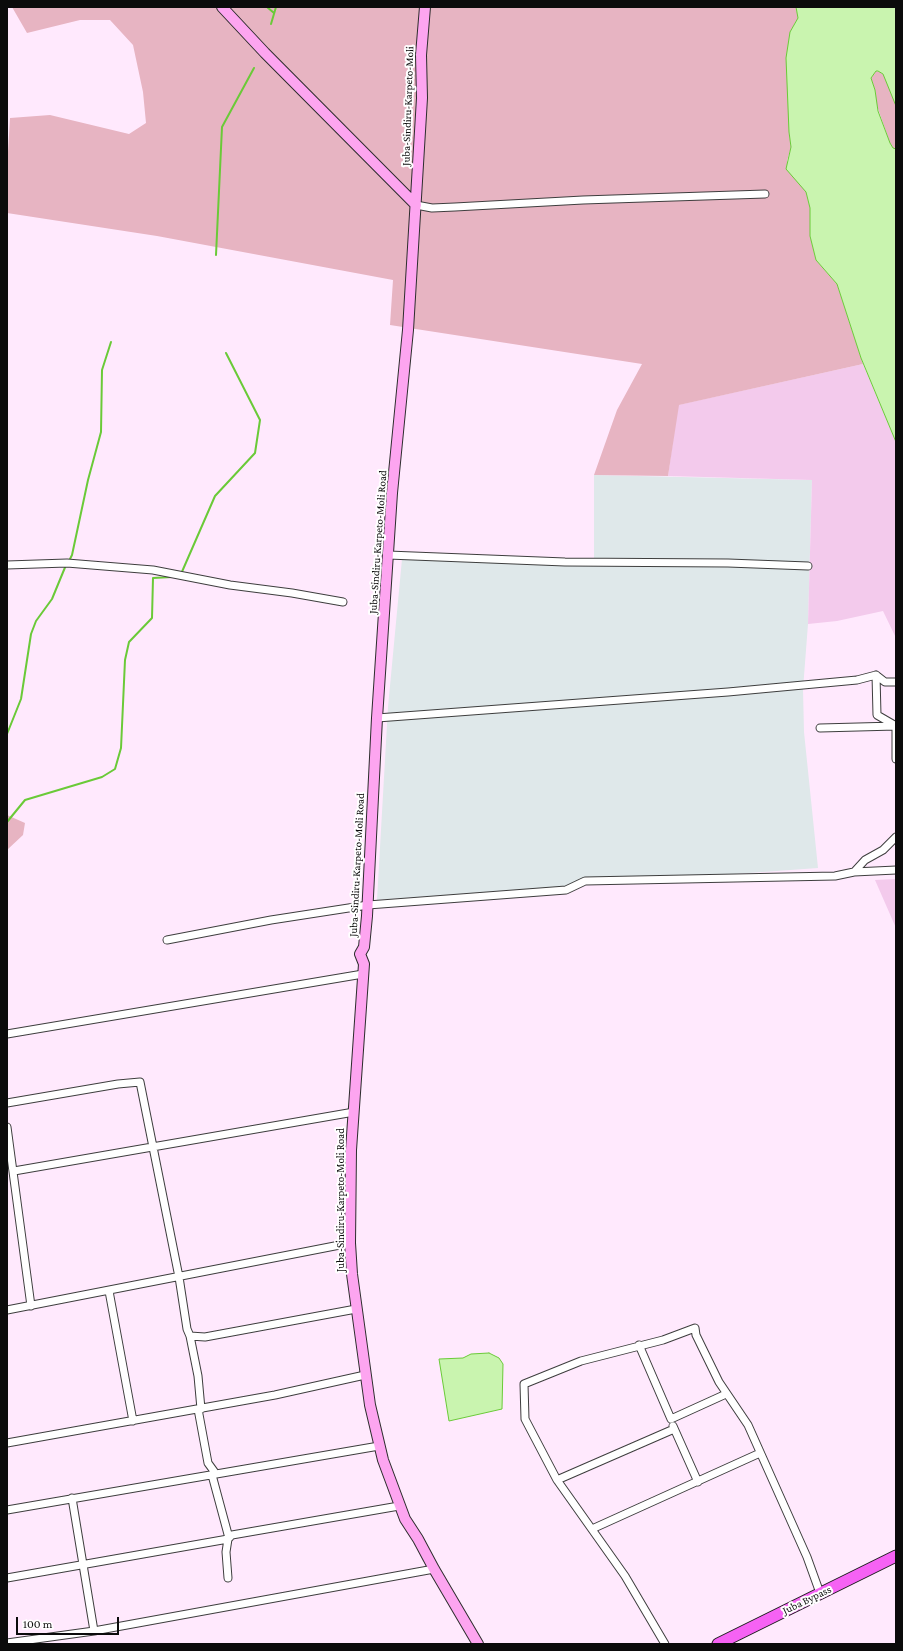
<!DOCTYPE html>
<html>
<head>
<meta charset="utf-8">
<style>
  body { margin:0 }
  #map { position:relative; width:903px; height:1651px; overflow:hidden; background:#ffe9fd; font-family:"Crimson Pro",serif }
  canvas { display:block }
  .frame { position:absolute; inset:0; border:8px solid #0b0b0b; pointer-events:none }
  .scale { position:absolute; left:16px; top:1617px; width:103px; height:18px; box-sizing:border-box; border:2px solid #0b0b0b; border-top:0; padding-left:5px; font-size:12px; line-height:14px; white-space:nowrap; color:#0b0b0b; -webkit-text-stroke:3px #fff; paint-order:stroke }
</style>
</head>
<body>
<div id="map">
<canvas width="903" height="1651"></canvas>
<div class="frame"></div>
<div class="scale">100 m</div>
</div>
<script>
const g = document.querySelector('canvas').getContext('2d');
g.lineJoin = 'round';
function fillPath(path, color) { g.fillStyle = color; g.fill(path, 'evenodd'); }
const shape = rows => new Path2D(rows.map(r => 'M' + r).join(''));
function trace(path, color, width, dash) { g.strokeStyle = color; g.lineWidth = width; g.lineCap = dash ? 'butt' : 'round'; g.setLineDash(dash || []); g.stroke(path); }
function drawText(font, color, halo, rows, align = 'center') {
  g.font = font + ' "Crimson Pro",serif'; g.lineWidth = 4; g.setLineDash([]); g.textBaseline = 'middle'; g.strokeStyle = halo; g.fillStyle = color; for (const [text, x, y, turn = 0] of rows) {
    g.save(); g.translate(x, y); g.rotate((+turn || 0) * Math.PI / 180); g.textAlign = isNaN(turn) ? turn : align; if (halo) g.strokeText(text, 0, 0); g.fillText(text, 0, 0); g.restore();
  }
}
fillPath(shape([
  [594,475,812,480,808,624,803,689,804,732,818,868,377,900,388,707,402,559,594,559]
]), '#dfe8ea');
fillPath(shape([
  [863,364,896,442,896,638,883,611,837,621,808,624,812,480,668,476,678,405],
  [896,879,896,928,875,880]
]), '#f3caec');
fillPath(shape([
  [12,7,796,7,798,18,790,32,789,132,791,147,787,161,806,192,810,208,810,236,816,260,837,284,863,364,679,405,668,476,594,475,617,410,642,364,390,325,393,280,157,236,7,213,7,169,10,118,50,115,129,134,146,123,143,92,133,45,110,20,80,20,27,33],
  [876,71,880,72,886,77,896,106,896,149,893,148,890,143,876,103,875,90,871,78],
  [7,815,25,823,23,835,7,850]
]), '#e7b4c2');
const water = shape([
  [796,7,896,7,896,106,883,74,878,71,876,71,871,78,875,90,878,111,890,143,893,148,896,149,896,442,861,358,837,284,816,260,810,236,810,208,806,192,786,169,791,147,789,132,786,58,790,32,798,18,796,7],
  [489,1353,499,1358,503,1364,502,1409,449,1421,439,1359,463,1358,471,1354,489,1353]
]);
fillPath(water, '#c9f4af');
trace(water, '#6aca38', 1);
trace(shape([
  [267,7,274,13],
  [271,24,276,7],
  [216,255,222,127,254,68],
  [69,561,72,555,88,480,101,432,102,370,111,342],
  [181,574,215,496,255,453,260,420,226,353],
  [7,734,21,699,31,634,36,621,52,599,66,565],
  [7,822,25,800,102,777,115,769,121,748,125,660,129,642,152,618,153,578,172,577]
]), '#6aca38', 2);
const street = shape([
  [416,205,432,208,455,207,583,200,765,194],
  [388,555,565,562,728,563,808,566],
  [7,565,67,563,153,570,230,585,292,593,343,602],
  [876,675,877,715,896,726,896,759],
  [377,718,728,692,857,680,876,675,885,682,896,682],
  [820,728,896,726],
  [854,872,865,860,883,850,896,837],
  [167,940,271,920,368,905,566,890,585,881,835,876,854,872,896,870],
  [7,1034,363,974],
  [7,1103,118,1084,140,1082,179,1277,187,1329,190,1336,205,1337,356,1309],
  [7,1127,31,1306],
  [14,1171,354,1112],
  [109,1291,133,1421],
  [7,1310,350,1243],
  [190,1336,198,1376,201,1409],
  [639,1345,671,1419,726,1394],
  [198,1409,208,1463,216,1474],
  [673,1426,698,1482],
  [7,1443,275,1395,365,1375],
  [212,1475,229,1538],
  [557,1480,674,1429],
  [72,1498,94,1631],
  [7,1510,379,1446],
  [592,1529,760,1453],
  [7,1578,228,1539],
  [228,1578,226,1552,228,1539,232,1535,399,1506],
  [7,1643,94,1631,434,1569],
  [665,1644,625,1576,557,1480,525,1419,524,1384,581,1361,663,1340,695,1328,696,1335,719,1382,748,1425,807,1557,820,1593]
]);
const secondary = shape([
  [222,7,265,53,416,205],
  [425,7,421,55,422,98,408,330,392,493,377,718,367,916,364,947,360,954,364,964,351,1150,350,1243,352,1274,370,1405,383,1460,405,1519,418,1539,434,1569,478,1644]
]);
const primary = shape([
  [718,1644,896,1556]
]);
trace(street, '#3e3e3e', 9);
trace(secondary, '#2d2d2d', 12);
trace(primary, '#1c1c1c', 13);
trace(street, '#fff', 7);
trace(secondary, '#fda5f0', 10);
trace(primary, '#f662f4', 11);
drawText('11px', '#0b0b0b', '#fff', [
  ["Juba-Sindiru-Karpeto-Moli",408,106,-88],
  ["Juba-Sindiru-Karpeto-Moli Road",378,542,-86],
  ["Juba-Sindiru-Karpeto-Moli Road",357,865,-87],
  ["Juba-Sindiru-Karpeto-Moli Road",341,1200,-90],
  ["Juba Bypass",807,1600,-26]
]);
</script>
</body>
</html>
